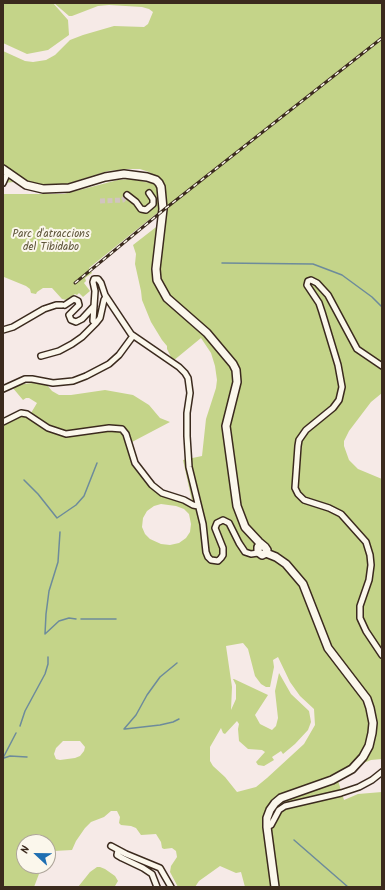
<!DOCTYPE html>
<html>
<head>
<meta charset="utf-8">
<style>
  body { margin:0 }
  #map { position:relative; width:385px; height:890px; overflow:hidden; background:#f6eae7; font-family:Kalam,sans-serif }
  canvas { display:block }
  .frame { position:absolute; inset:0; border:4px solid #3b2a1e; pointer-events:none }
  .north { position:absolute; left:16px; top:834px; width:40px; height:40px; box-sizing:border-box; background:#fbf7ec; border:1px solid #aea59a; border-radius:50%; rotate:292deg; font-size:11px; font-weight:700; line-height:16px; text-align:center; color:#3b2a1e }
  .north::after { content:''; display:block; margin:auto; width:14px; height:18px; background:#1f6fb2; clip-path:polygon(50% 0,100% 100%,50% 72%,0 100%) }
</style>
</head>
<body>
<div id="map">
<canvas width="385" height="890"></canvas>
<div class="frame"></div>
<div class="north">N</div>
</div>
<script>
const g = document.querySelector('canvas').getContext('2d');
g.lineJoin = 'round';
function fillPath(path, color) { g.fillStyle = color; g.fill(path, 'evenodd'); }
const shape = rows => new Path2D(rows.map(r => 'M' + r).join(''));
function trace(path, color, width, dash) { g.strokeStyle = color; g.lineWidth = width; g.lineCap = dash ? 'butt' : 'round'; g.setLineDash(dash || []); g.stroke(path); }
function drawText(font, color, halo, rows, align = 'center') {
  g.font = font + ' Kalam,sans-serif'; g.lineWidth = 4; g.setLineDash([]); g.textBaseline = 'middle'; g.strokeStyle = halo; g.fillStyle = color; for (const [text, x, y, turn = 0] of rows) {
    g.save(); g.translate(x, y); g.rotate((+turn || 0) * Math.PI / 180); g.textAlign = isNaN(turn) ? turn : align; if (halo) g.strokeText(text, 0, 0); g.fillText(text, 0, 0); g.restore();
  }
}
fillPath(shape([
  [3,3,53,3,68,20,69,35,48,50,27,54,3,43],
  [54,3,382,3,382,393,371,402,349,431,344,441,344,446,349,460,358,469,382,479,382,759,371,760,336,774,344,800,358,794,382,792,382,887,245,887,241,872,236,873,220,866,199,881,195,887,178,887,170,872,171,866,177,857,176,851,172,848,164,849,162,848,161,842,156,834,141,835,136,828,131,826,121,825,119,823,120,817,117,811,111,811,104,817,91,822,85,828,76,841,72,850,54,851,48,856,48,842,24,842,24,866,42,866,34,887,3,887,3,424,20,416,30,418,31,413,37,403,29,398,26,398,23,400,12,387,17,385,32,383,47,385,52,391,59,395,71,395,105,390,133,395,149,405,160,418,170,422,132,442,137,460,159,489,192,501,183,460,202,456,206,419,216,388,217,380,215,366,211,353,201,338,173,361,167,349,167,346,162,340,151,322,142,300,141,291,135,264,136,254,133,245,160,224,166,220,165,187,161,180,149,172,140,169,127,169,108,171,63,185,37,185,25,181,3,183,3,51,25,61,33,62,46,60,55,55,70,40,83,35,114,26,144,27,148,24,153,12,149,9,142,7,109,5,98,6,72,16,69,16],
  [161,504,176,506,184,509,189,514,191,524,190,532,186,538,179,543,170,545,161,544,150,539,145,534,142,527,143,518,147,511,154,506],
  [243,643,248,649,255,676,261,684,266,687,270,687,274,667,273,660,278,657,290,682,300,696,314,709,315,725,304,744,267,778,256,787,237,792,225,777,213,766,210,761,210,747,221,728,223,733,225,734,237,721,239,724,238,729,239,741,248,749,262,750,265,752,256,762,258,765,264,766,274,760,272,757,281,751,283,754,295,744,308,730,311,722,309,711,291,694,279,673,275,691,278,718,276,726,272,730,260,724,255,715,268,695,234,679,233,679,236,685,236,699,231,710,232,687,226,646],
  [63,741,80,741,85,747,84,751,80,756,75,758,60,760,56,759,54,754,56,748],
  [131,179,155,184,158,191,161,210,89,268,92,273,85,278,86,281,84,283,90,291,83,297,79,293,77,295,75,294,67,300,62,299,52,288,43,288,37,292,36,294,31,293,30,289,26,286,4,277,3,275,3,194,64,194,118,180],
  [97,867,100,867,105,869,115,876,118,881,115,886,113,887,78,887,90,872]
]), '#c4d489');
trace(shape([
  [222,263,313,264,342,275,372,297,382,307],
  [24,480,38,494,57,518,76,505,84,496,97,463],
  [81,619,116,619],
  [45,634,46,614,49,591,58,562,60,532],
  [45,634,59,621,69,618,76,619],
  [20,726,25,711,45,674,48,664,48,657],
  [124,729,136,715,147,695,160,677,177,663],
  [125,729,160,725,173,722,179,719],
  [3,758,16,733],
  [4,758,10,756,27,757],
  [294,840,348,887]
]), '#6d8b9b', 1.5);
trace(shape([
  [100,201,123,200,127,195]
]), '#d1c4bf', 5, [5, 2.5]);
const street = shape([
  [3,183,8,172],
  [127,195,136,202,141,209,146,210,153,204,153,199,149,193],
  [65,305,74,299,78,301,79,305,69,315,71,320,76,322,82,319,94,306],
  [96,323,100,318,104,300,106,297],
  [3,330,13,327,44,309,56,305,62,305],
  [41,356,59,351,72,344,82,337,96,323,93,321,95,291,93,282,94,279,98,279,101,283,105,295,131,334,179,367,185,373,188,378,190,393,187,413,187,436,189,467,203,524,206,552,208,557,211,560,218,561,221,558,223,555,223,548,215,528,217,523,223,520,229,523,239,543,245,552,251,554,258,553],
  [382,366,357,349,328,295,317,283,311,280,308,281,307,285,319,303,322,312,338,365,342,387,339,400,333,408,306,430,299,440,298,446,295,488,298,494,304,500,329,508,341,514,366,542,370,555,371,565,369,580,360,606,360,618,366,631,382,655],
  [3,389,25,379,32,379,53,383,73,381,86,376,109,364,119,355,133,336],
  [3,422,21,413,27,414,48,428,66,434,109,428,122,429,126,434,135,463,152,485,162,493,184,500,193,505,198,506],
  [267,827,271,825,279,810,285,806,341,793,359,787,372,780,382,772],
  [111,846,126,854,160,868,171,887],
  [118,850,117,855,122,858,143,868,152,874,157,887]
]);
const secondary = shape([
  [3,169,26,185,43,189,69,188,105,177,124,174,147,177,156,180,159,183,161,187,163,209,156,269,157,280,167,298,207,333,233,364,236,370,237,382,226,426,237,506,245,527,259,542,265,547,267,550,266,553],
  [262,546,258,547,258,552,262,555,266,553],
  [266,553,276,557,286,564,303,584,328,648,367,699,370,708,373,723,372,733,369,746,363,757,352,769,332,780,281,798,275,803,270,810,267,818,267,827,275,887]
]);
trace(street, '#3b2a1e', 8);
trace(secondary, '#3b2a1e', 10);
trace(street, '#fbf7ec', 5);
trace(secondary, '#fbf7ec', 7);
const rail = shape([
  [75,283,166,208,382,38]
]);
trace(rail, '#3b2a1e', 3);
trace(rail, '#fbf7ec', 1.5, [4.5]);
drawText('11px', '#5d5439', '#fbf7ec', [
  ["Parc d'atraccions",51,235],
  ["del Tibidabo",51,248]
]);
</script>
</body>
</html>
